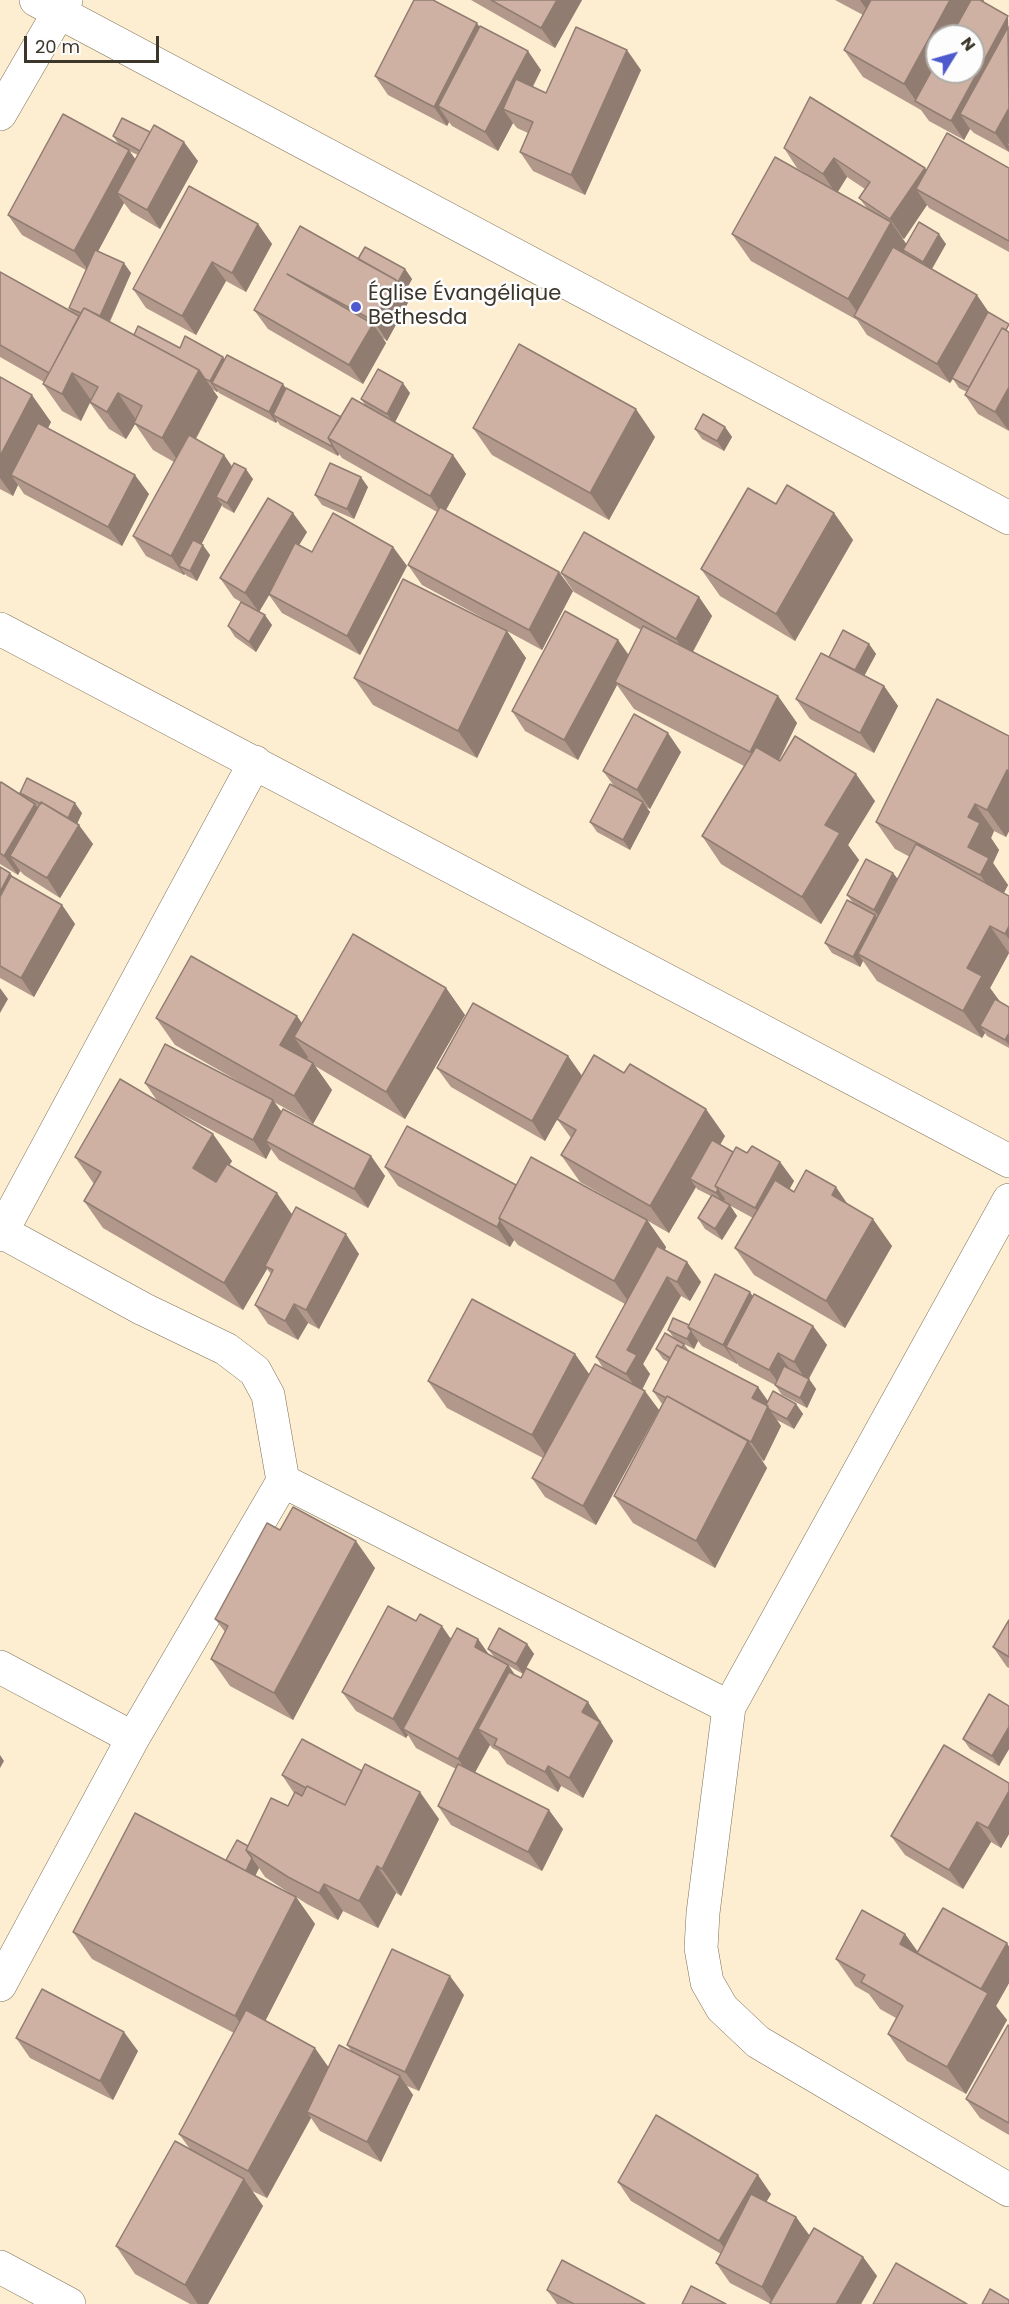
<!DOCTYPE html>
<html>
<head>
<meta charset="utf-8">
<style>
  body { margin:0 }
  #map { position:relative; width:1009px; height:2304px; overflow:hidden; background:#fdeed2; font-family:Poppins,sans-serif }
  canvas { display:block }
  .north { position:absolute; left:925px; top:24px; width:60px; height:60px; box-sizing:border-box; background:#fdfdfd; border:2px solid #b0ada9; border-radius:50%; rotate:53deg; font-size:16px; font-weight:700; line-height:24px; text-align:center; color:#3c362b }
  .north::after { content:''; display:block; margin:auto; width:21px; height:27px; background:#4e59ce; clip-path:polygon(50% 0,100% 100%,50% 72%,0 100%) }
  .scale { position:absolute; left:24px; top:36px; width:135px; height:27px; box-sizing:border-box; border:3px solid #3c362b; border-top:0; padding-left:8px; font-size:18px; line-height:21px; white-space:nowrap; color:#3c362b; -webkit-text-stroke:4px #fdfdfd; paint-order:stroke }
</style>
</head>
<body>
<div id="map">
<canvas width="1009" height="2304"></canvas>
<div class="north">N</div>
<div class="scale">20 m</div>
</div>
<script>
const g = document.querySelector('canvas').getContext('2d');
g.lineJoin = 'round';
const shape = rows => new Path2D(rows.map(r => 'M' + r).join(''));
function trace(path, color, width, dash) { g.strokeStyle = color; g.lineWidth = width; g.lineCap = dash ? 'butt' : 'round'; g.setLineDash(dash || []); g.stroke(path); }
function fillPath(path, color) { g.fillStyle = color; g.fill(path, 'evenodd'); }
function drawText(font, color, halo, rows, align = 'center') {
  g.font = font + ' Poppins,sans-serif'; g.lineWidth = 5; g.setLineDash([]); g.textBaseline = 'middle'; g.strokeStyle = halo; g.fillStyle = color; for (const [text, x, y, turn = 0] of rows) {
    g.save(); g.translate(x, y); g.rotate((+turn || 0) * Math.PI / 180); g.textAlign = isNaN(turn) ? turn : align; if (halo) g.strokeText(text, 0, 0); g.fillText(text, 0, 0); g.restore();
  }
}
const minor = shape([
  [36,0,1009,518],
  [0,114,66,0],
  [0,629,1009,1161],
  [1009,1200,729,1707,703,1913,701,1948,707,1982,722,2008,758,2042,1009,2190],
  [2,1232,143,1309,226,1349,255,1371,268,1395,283,1481,729,1707],
  [0,1235,255,762],
  [0,1667,133,1738],
  [0,1985,133,1738,283,1481],
  [0,2267,69,2304]
]);
trace(minor, '#7e7158', 34);
trace(minor, '#fff', 33);
fillPath(shape([
  [471,0,582,0,555,48],
  [835,0,984,0,983,2,1008,16,1009,152,974,133,970,129,964,140,929,121,921,110,863,77,844,50,863,15],
  [480,27,541,70,533,87,546,93,641,70,585,195,533,171,520,152,528,133,517,128,513,123,498,151,452,126,449,122,447,126,388,95,375,76],
  [113,136,198,161,160,229,131,212,124,203,98,251,131,273,110,322,134,335,180,348,225,359,286,388,341,417,365,405,361,399,410,393,395,422,453,455,466,474,446,510,573,591,542,650,422,585,408,565,437,512,342,458,339,454,338,456,280,425,277,421,276,423,219,393,218,391,217,392,212,389,218,397,196,439,224,455,232,467,253,479,234,513,223,507,222,505,201,544,210,555,197,581,187,576,185,574,184,575,146,556,133,536,174,462,153,450,135,424,126,439,109,429,90,403,81,421,62,411,43,384,44,382,0,357,0,272,72,311,69,308,86,270,22,235,8,215,119,145],
  [129,151,138,155,135,159],
  [784,148,927,170,1009,168,1009,252,929,208,927,205,904,239,901,237,906,244,946,244,932,269,1009,431,978,414,965,395,967,392,959,388,953,379,950,383,867,335,857,320,751,261,732,234,815,180,797,168],
  [847,177,865,189,859,198,867,208,838,192],
  [258,224,272,244,246,292,226,281,196,335,146,308,133,289],
  [358,259,405,269,412,279,405,292,410,299,387,341,383,338,386,343,363,384,268,329,254,310],
  [0,377,51,422,48,428,149,494,122,546,24,494,18,485,13,496,0,489],
  [725,427,732,437,724,451,702,439,695,429],
  [473,428,655,437,609,520,492,455],
  [368,487,354,519,322,505,315,495],
  [776,504,834,513,853,540,795,641,720,596,701,569],
  [307,532,299,545,312,552,393,547,407,566,360,655,282,613,269,595,259,612,272,625,256,652,235,637,228,626,241,602,234,598,220,578],
  [561,573,699,597,712,616,693,652,778,696,797,723,779,761,875,801,848,845,859,860,821,924,721,864,702,836,744,766,634,709,617,685,578,760,525,731,512,711,618,640,629,655,641,630,574,592],
  [507,631,526,658,477,758,373,705,354,678],
  [869,644,876,654,864,676,884,686,898,706,874,753,810,719,796,699,829,657],
  [1009,736,1009,831,1006,837,994,831,991,838,999,850,993,863,1008,885,1004,893,1009,896,1009,953,990,988,1000,1002,1009,1007,1009,1048,987,1036,985,1033,982,1038,877,981,863,961,860,967,832,953,825,943,853,903,847,895,893,873,898,879,910,857,895,849,876,822],
  [681,752,650,809,646,807,650,812,630,850,597,832,590,822,614,786,603,771],
  [0,784,21,795,20,793,82,813,77,824,93,844,60,898,24,875,20,871,18,875,0,864],
  [0,867,13,877,62,905,75,924,34,997,0,978],
  [446,988,465,1015,405,1119,315,1066,332,1090,313,1124,274,1102,281,1112,371,1156,385,1176,368,1208,279,1160,271,1149,266,1159,168,1107,232,1161,229,1165,292,1214,359,1254,319,1329,308,1323,298,1340,268,1324,255,1305,271,1274,267,1269,243,1310,103,1228,84,1201,94,1184,75,1157,158,1102,145,1083,252,1089,175,1045,156,1018,302,1023],
  [568,1056,582,1076,725,1136,720,1145,733,1152,747,1153,780,1162,794,1181,789,1189,794,1192,849,1205,892,1246,845,1328,754,1275,735,1248,753,1218,729,1205,737,1216,722,1240,705,1229,698,1218,711,1196,697,1189,696,1187,669,1233,648,1221,666,1247,665,1250,687,1262,701,1282,690,1301,681,1296,643,1364,650,1374,642,1389,659,1410,596,1525,545,1497,532,1478,543,1458,447,1408,428,1381,575,1354,589,1374,603,1368,596,1357,625,1304,518,1245,514,1240,510,1247,398,1186,385,1167,516,1185,626,1208,580,1182,561,1155,571,1138,557,1119,545,1141,451,1087,437,1068],
  [753,1296,813,1326,827,1345,809,1379,816,1389,807,1408,782,1395,775,1385,739,1366,737,1363,737,1364,702,1346,698,1341,694,1349,684,1344,689,1351,758,1387,768,1401,796,1404,803,1414,794,1429,777,1420,781,1426,764,1461,762,1460,767,1468,715,1568,633,1523,614,1496,662,1404,653,1391,668,1362,663,1359,656,1349,674,1338,668,1330,689,1325],
  [280,1530,375,1568,293,1720,230,1686,211,1659,225,1632,215,1619],
  [1009,1620,1009,1668,1007,1667,993,1647],
  [416,1621,451,1638,478,1639,489,1655,495,1658,488,1649,527,1644,534,1654,526,1668,601,1721,601,1723,613,1741,583,1798,561,1786,558,1792,507,1764,498,1751,492,1748,490,1745,475,1772,563,1829,542,1871,451,1825,438,1806,456,1769,416,1748,408,1735,406,1738,356,1711,342,1692],
  [509,1666,523,1674,521,1678,515,1675],
  [1009,1706,1009,1749,999,1766,970,1749,963,1739],
  [282,1775,439,1819,401,1896,396,1893,378,1928,343,1911,338,1920,307,1904,296,1897,315,1924,265,2021,329,2067,352,2052,347,2045,464,1995,419,2091,407,2086,413,2095,381,2162,320,2131,311,2118,267,2198,252,2191,263,2206,208,2304,190,2304,135,2274,116,2246,190,2149,179,2134,234,2033,92,1959,73,1932,226,1860,248,1846,288,1806,294,1793],
  [259,1868,265,1877,294,1896,255,1876],
  [1009,1783,1009,1834,1001,1848,991,1842,963,1889,905,1855,891,1836],
  [905,1934,918,1953,1007,1943,1009,1947,1009,1983,996,2006,1007,2020,966,2094,907,2061,888,2034,896,2018,880,2009,869,1994,855,1986,836,1959],
  [1009,2026,1009,2135,980,2118,966,2099],
  [16,2038,138,2051,113,2100,30,2058],
  [618,2182,771,2194,766,2202,796,2217,809,2236,863,2257,877,2276,861,2304,771,2304,730,2283,716,2263,721,2254,631,2201],
  [547,2290,645,2304,557,2304]
]), '#b1988b');
fillPath(shape([
  [557,0,582,0,555,48,541,28],
  [860,0,887,0,875,21],
  [950,0,984,0,964,36,937,36,937,72,917,102,904,84],
  [1008,16,1009,59,960,114,970,129,964,140,951,121],
  [477,23,490,43,438,106,449,122,447,126,434,107],
  [627,50,641,70,585,195,571,175],
  [528,51,541,70,517,115,503,109,513,123,498,151,485,132],
  [1009,108,1009,144,1007,143,1009,146,1009,152,995,133],
  [184,142,198,161,160,229,147,210],
  [129,150,142,169,117,193,124,203,88,270,74,251],
  [834,158,847,177,836,194,823,174],
  [925,168,939,187,916,189,927,205,904,239,890,219],
  [891,222,910,249,903,250,906,255,864,322,848,299],
  [258,224,272,244,246,292,232,273],
  [939,234,946,244,930,272,923,262],
  [212,262,226,281,196,335,182,316],
  [124,263,131,273,105,331,98,321],
  [405,269,412,279,405,292,410,299,387,341,374,321,396,280],
  [977,295,990,314,950,383,937,364],
  [373,324,386,343,363,384,349,365],
  [223,357,230,367,212,383,218,391,217,392,210,381],
  [199,370,218,397,181,465,162,438],
  [72,373,91,400,81,421,62,394],
  [403,383,410,393,394,424,387,414],
  [283,384,290,394,273,415,277,421,276,423,269,412],
  [1009,387,1009,431,995,412],
  [118,393,137,421,126,439,107,412],
  [32,395,51,422,21,480,11,475,18,485,13,496,0,478,0,456],
  [636,409,655,437,609,520,590,493],
  [725,427,732,437,724,451,717,441],
  [332,444,339,454,338,456,331,446],
  [224,455,238,475,216,497,222,505,188,570,179,566,185,574,184,575,171,556],
  [453,455,466,474,443,515,430,496],
  [246,469,253,479,234,513,227,503],
  [135,475,149,494,122,546,108,527],
  [361,477,368,487,354,519,347,509],
  [293,513,307,532,259,612,245,593],
  [834,513,853,540,795,641,776,614],
  [203,545,210,555,197,581,190,571],
  [393,547,407,566,360,655,347,636],
  [559,572,573,591,542,650,529,630],
  [699,597,712,616,689,658,676,639],
  [265,615,272,625,256,652,249,642],
  [507,631,526,658,477,758,458,731],
  [618,640,631,659,615,682,617,685,578,760,564,740],
  [869,644,876,654,862,680,855,670],
  [884,686,898,706,874,753,860,733],
  [778,696,797,723,769,779,750,752],
  [668,733,681,752,650,809,637,790],
  [1007,770,1009,772,1009,831,1006,837,987,810],
  [856,774,875,801,848,845,859,860,821,924,802,897,825,825],
  [643,802,650,812,630,850,623,840],
  [75,803,82,813,75,828,68,818],
  [35,804,48,823,10,856,20,871,18,875,4,856],
  [975,804,994,831,991,838,999,850,993,863,1008,885,999,902,980,875,968,847,968,817],
  [79,825,93,844,60,898,47,878],
  [10,873,18,883,0,906,0,892],
  [893,873,900,883,881,920,874,910],
  [62,905,75,924,34,997,21,978],
  [875,915,883,925,858,954,863,961,860,967,853,957],
  [990,926,1009,953,990,988,1001,1003,980,1026,985,1033,982,1038,963,1011,967,968],
  [1009,926,1009,939,1005,934],
  [0,988,8,999,0,1013],
  [446,988,465,1015,405,1119,386,1092],
  [297,1016,316,1043,294,1037,308,1057,299,1072,280,1045],
  [1009,1033,1009,1045,1005,1040],
  [568,1056,582,1076,545,1141,532,1121],
  [313,1063,332,1090,313,1124,294,1096],
  [273,1100,287,1119,266,1141,271,1149,266,1159,253,1140],
  [706,1109,725,1136,698,1183,690,1179,696,1187,669,1233,650,1206],
  [213,1134,232,1161,212,1195,193,1168],
  [371,1156,385,1176,368,1208,354,1189],
  [780,1162,794,1181,769,1227,755,1208],
  [836,1187,855,1215,832,1195],
  [718,1189,725,1199,723,1203,716,1193],
  [277,1193,296,1220,265,1266,267,1269,243,1310,224,1283],
  [730,1205,737,1216,722,1240,715,1229],
  [873,1219,892,1246,845,1328,826,1301],
  [647,1220,666,1247,633,1308,614,1281],
  [500,1221,514,1240,510,1247,497,1227],
  [346,1234,359,1254,319,1329,306,1310],
  [687,1262,701,1282,690,1301,677,1282],
  [667,1277,681,1296,643,1364,650,1374,640,1394,626,1374,627,1350],
  [750,1292,763,1311,726,1347,737,1363,737,1364,723,1345],
  [294,1304,308,1323,298,1340,285,1321],
  [813,1326,827,1345,807,1381,794,1362],
  [691,1331,698,1341,694,1349,687,1339],
  [778,1353,792,1372,783,1389,769,1370],
  [575,1354,594,1381,551,1463,532,1435],
  [809,1379,816,1389,807,1408,800,1398],
  [758,1387,772,1407,770,1410,781,1426,764,1461,751,1442,752,1398],
  [645,1391,659,1410,596,1525,583,1506],
  [796,1404,803,1414,794,1429,787,1419],
  [748,1441,767,1468,715,1568,696,1541],
  [356,1541,375,1568,293,1720,274,1693],
  [442,1626,455,1645,403,1729,408,1735,406,1738,393,1719],
  [478,1639,492,1659,475,1647],
  [527,1644,534,1654,523,1674,516,1664],
  [508,1665,522,1685,478,1729,490,1745,472,1778,458,1759],
  [588,1702,613,1741,583,1798,569,1778,582,1712],
  [1009,1727,1009,1749,999,1766,992,1756],
  [0,1755,4,1761,0,1768],
  [548,1766,561,1786,558,1792,545,1772],
  [1009,1791,1009,1834,1001,1848,988,1828],
  [420,1792,439,1819,401,1896,382,1869],
  [549,1810,563,1829,542,1871,528,1852],
  [977,1822,991,1842,963,1889,949,1870],
  [252,1858,259,1868,251,1885,244,1875],
  [377,1866,396,1893,378,1928,359,1901],
  [324,1884,343,1911,338,1920,319,1893],
  [296,1897,315,1924,254,2043,235,2016],
  [905,1934,923,1959,900,1944],
  [1007,1943,1009,1947,1009,1983,996,2006,1007,2020,966,2094,947,2067,980,1991],
  [450,1976,464,1995,419,2091,405,2072],
  [124,2032,138,2051,113,2100,100,2081],
  [315,2048,334,2075,307,2112,311,2118,267,2198,248,2171],
  [400,2076,413,2095,381,2162,367,2142],
  [758,2175,771,2194,733,2260,719,2241],
  [244,2179,263,2206,208,2304,198,2304,185,2285],
  [796,2217,810,2236,774,2304,762,2287],
  [863,2257,877,2276,861,2304,836,2304]
]), '#907c71');
const building = shape([
  [414,0,433,0,477,23,434,107,375,76,414,0],
  [491,0,557,0,541,28,491,0],
  [871,0,950,0,904,84,844,50,871,0],
  [971,0,980,0,1008,16,951,121,915,101,937,61,937,72,973,72,973,36,951,36,971,0],
  [480,26,528,51,485,132,438,106,480,26],
  [576,27,627,50,571,175,520,152,533,122,503,109,516,79,546,93,576,27],
  [1008,27,1009,108,995,133,960,114,1008,27],
  [810,97,925,168,890,219,859,198,870,182,834,158,823,174,784,148,810,97],
  [63,114,129,150,74,251,8,215,63,114],
  [122,118,150,132,140,151,113,136,122,118],
  [154,125,184,142,147,210,117,193,154,125],
  [947,133,1009,168,1009,241,916,189,947,133],
  [775,157,891,222,848,299,732,234,775,157],
  [189,186,258,224,232,273,212,262,182,316,133,289,189,186],
  [919,222,939,234,923,262,903,250,919,222],
  [300,226,396,280,374,321,287,274,373,324,349,365,254,310,300,226],
  [365,247,405,269,398,282,396,280,358,259,365,247],
  [893,247,977,295,937,364,854,316,893,247],
  [95,250,124,263,100,316,84,308,81,313,69,308,95,250],
  [0,272,79,316,49,373,0,345,0,272],
  [84,308,199,370,162,438,134,423,142,406,118,393,107,412,90,402,98,387,72,373,62,394,43,384,84,308],
  [988,312,1009,324,1006,330,1002,328,969,387,952,378,988,312],
  [138,326,180,348,185,336,223,357,210,381,205,379,199,370,134,335,138,326],
  [1002,328,1009,332,1009,387,995,412,965,395,1002,328],
  [519,344,636,409,590,493,473,428,519,344],
  [227,355,283,384,269,412,212,383,227,355],
  [378,369,403,383,387,414,361,399,378,369],
  [0,377,32,395,0,456,0,377],
  [286,388,341,417,328,438,332,444,331,446,273,415,286,388],
  [352,398,453,455,430,496,328,438,352,398],
  [703,414,725,427,717,441,695,429,703,414],
  [38,423,135,475,108,527,11,475,38,423],
  [189,435,224,455,171,556,133,536,189,435],
  [234,463,246,469,227,503,216,497,234,463],
  [330,463,361,477,347,509,315,495,330,463],
  [787,485,834,513,776,614,701,569,748,488,776,504,787,485],
  [268,498,293,513,245,593,220,578,268,498],
  [440,507,559,572,529,630,408,565,440,507],
  [333,513,393,547,347,636,269,594,295,543,312,552,333,513],
  [584,532,699,597,676,639,561,573,584,532],
  [193,540,203,545,190,571,179,566,193,540],
  [403,579,507,631,458,731,354,678,403,579],
  [241,602,265,615,249,642,228,626,241,602],
  [565,611,618,640,564,740,512,711,565,611],
  [643,626,778,696,750,752,615,682,643,626],
  [843,630,869,644,855,670,829,657,843,630],
  [821,653,884,686,860,733,796,699,821,653],
  [937,699,1009,736,1009,770,1007,770,987,810,975,804,968,817,980,823,968,847,989,858,980,875,876,822,937,699],
  [634,714,668,733,637,790,603,771,634,714],
  [795,736,856,774,825,825,840,833,802,897,702,836,756,747,780,761,795,736],
  [27,778,75,803,68,818,41,802,41,804,20,793,27,778],
  [1,782,35,804,4,856,0,853,0,784,1,782],
  [610,784,643,802,623,840,590,822,610,784],
  [41,802,79,825,47,878,10,856,41,802],
  [916,844,1009,896,1009,926,1005,934,990,926,967,968,982,976,963,1011,858,954,916,844],
  [866,859,893,873,874,910,847,895,866,859],
  [0,867,10,873,0,892,0,867],
  [11,876,62,905,21,978,0,966,0,897,11,876],
  [847,900,875,915,853,957,825,943,847,900],
  [353,934,446,988,386,1092,294,1037,353,934],
  [191,956,297,1016,280,1045,313,1063,294,1096,156,1018,191,956],
  [995,999,1009,1007,1009,1033,1005,1040,980,1026,995,999],
  [473,1003,568,1056,532,1121,437,1068,473,1003],
  [165,1044,273,1100,253,1140,145,1083,165,1044],
  [594,1055,624,1073,630,1064,706,1109,650,1206,561,1155,576,1130,557,1119,594,1055],
  [120,1079,213,1134,193,1168,216,1182,227,1164,277,1193,224,1283,84,1201,101,1172,75,1157,120,1079],
  [283,1109,371,1156,354,1189,266,1141,283,1109],
  [407,1126,516,1185,499,1218,500,1221,497,1227,385,1167,407,1126],
  [712,1140,733,1152,715,1186,718,1189,716,1193,690,1179,712,1140],
  [752,1146,780,1162,755,1208,715,1186,736,1147,747,1153,752,1146],
  [531,1157,647,1220,614,1281,499,1218,531,1157],
  [806,1170,836,1187,832,1195,873,1219,826,1301,735,1248,775,1180,794,1192,806,1170],
  [712,1195,730,1205,715,1229,698,1218,712,1195],
  [296,1207,346,1234,306,1310,294,1304,285,1321,255,1305,273,1270,265,1266,296,1207],
  [657,1246,687,1262,677,1282,667,1277,627,1350,637,1355,626,1374,596,1357,657,1246],
  [715,1274,750,1292,723,1345,688,1327,715,1274],
  [754,1294,813,1326,794,1362,778,1353,769,1370,726,1347,754,1294],
  [472,1299,575,1354,532,1435,428,1381,472,1299],
  [673,1318,689,1325,688,1327,691,1331,687,1339,668,1330,673,1318],
  [665,1333,684,1344,682,1348,677,1345,670,1358,656,1349,665,1333],
  [677,1345,758,1387,752,1398,768,1406,751,1442,667,1396,666,1398,653,1391,677,1345],
  [595,1364,645,1391,583,1506,532,1478,595,1364],
  [784,1366,809,1379,800,1398,775,1385,784,1366],
  [773,1391,796,1404,787,1419,770,1410,766,1405,773,1391],
  [667,1396,748,1441,696,1541,614,1496,667,1396],
  [293,1507,356,1541,274,1693,211,1659,228,1626,215,1619,267,1523,280,1530,293,1507],
  [388,1606,416,1621,420,1614,442,1626,393,1719,342,1692,388,1606],
  [1009,1620,1009,1657,993,1647,1009,1620],
  [457,1628,478,1639,475,1647,508,1665,458,1759,403,1729,457,1628],
  [499,1628,527,1644,516,1664,488,1649,499,1628],
  [526,1668,588,1702,582,1712,600,1722,569,1778,548,1766,545,1772,494,1745,497,1739,478,1729,509,1672,521,1678,526,1668],
  [989,1694,1009,1706,1009,1727,992,1756,963,1739,989,1694],
  [302,1739,362,1771,345,1805,307,1786,306,1788,282,1775,302,1739],
  [944,1745,1009,1783,1009,1791,988,1828,977,1822,949,1870,891,1836,944,1745],
  [365,1764,420,1792,382,1869,377,1866,359,1901,324,1884,319,1893,288,1877,246,1850,271,1798,288,1806,295,1792,302,1796,307,1786,345,1805,365,1764],
  [458,1764,549,1810,528,1852,438,1806,458,1764],
  [135,1813,296,1897,235,2016,73,1932,135,1813],
  [237,1840,248,1846,246,1850,252,1858,246,1871,226,1860,237,1840],
  [943,1908,1007,1943,981,1989,917,1953,943,1908],
  [862,1910,905,1934,900,1944,988,1993,947,2067,888,2034,903,2006,861,1982,865,1975,836,1959,862,1910],
  [392,1949,450,1976,405,2072,347,2045,392,1949],
  [42,1989,124,2032,100,2081,16,2038,42,1989],
  [246,2010,315,2048,248,2171,179,2134,246,2010],
  [1008,2025,1009,2026,1009,2123,966,2099,1008,2025],
  [339,2045,400,2076,367,2142,307,2112,339,2045],
  [656,2115,758,2175,719,2241,618,2182,656,2115],
  [175,2141,244,2179,185,2285,116,2246,175,2141],
  [751,2194,796,2217,762,2287,716,2263,751,2194],
  [814,2228,863,2257,836,2304,772,2304,770,2303,814,2228],
  [562,2260,645,2304,574,2304,547,2290,562,2260],
  [896,2263,967,2304,873,2304,896,2263],
  [691,2286,726,2304,682,2304,691,2286],
  [990,2289,1009,2300,1009,2304,982,2304,990,2289]
]);
fillPath(building, '#ceb1a2');
trace(building, '#907c71', 1.5);
for (const [x, y, r, color] of [
  [356,307,6,"#4e59ce"]
]) { const dot = new Path2D(); dot.arc(x, y, r, 0, 2 * Math.PI); g.fillStyle = color; g.fill(dot); trace(dot, '#fdfdfd', 2); }
drawText('21px', '#3c362b', '#fdfdfd', [
  ["Église Évangélique",368,295],
  ["Bethesda",368,319]
], 'left');
</script>
</body>
</html>
